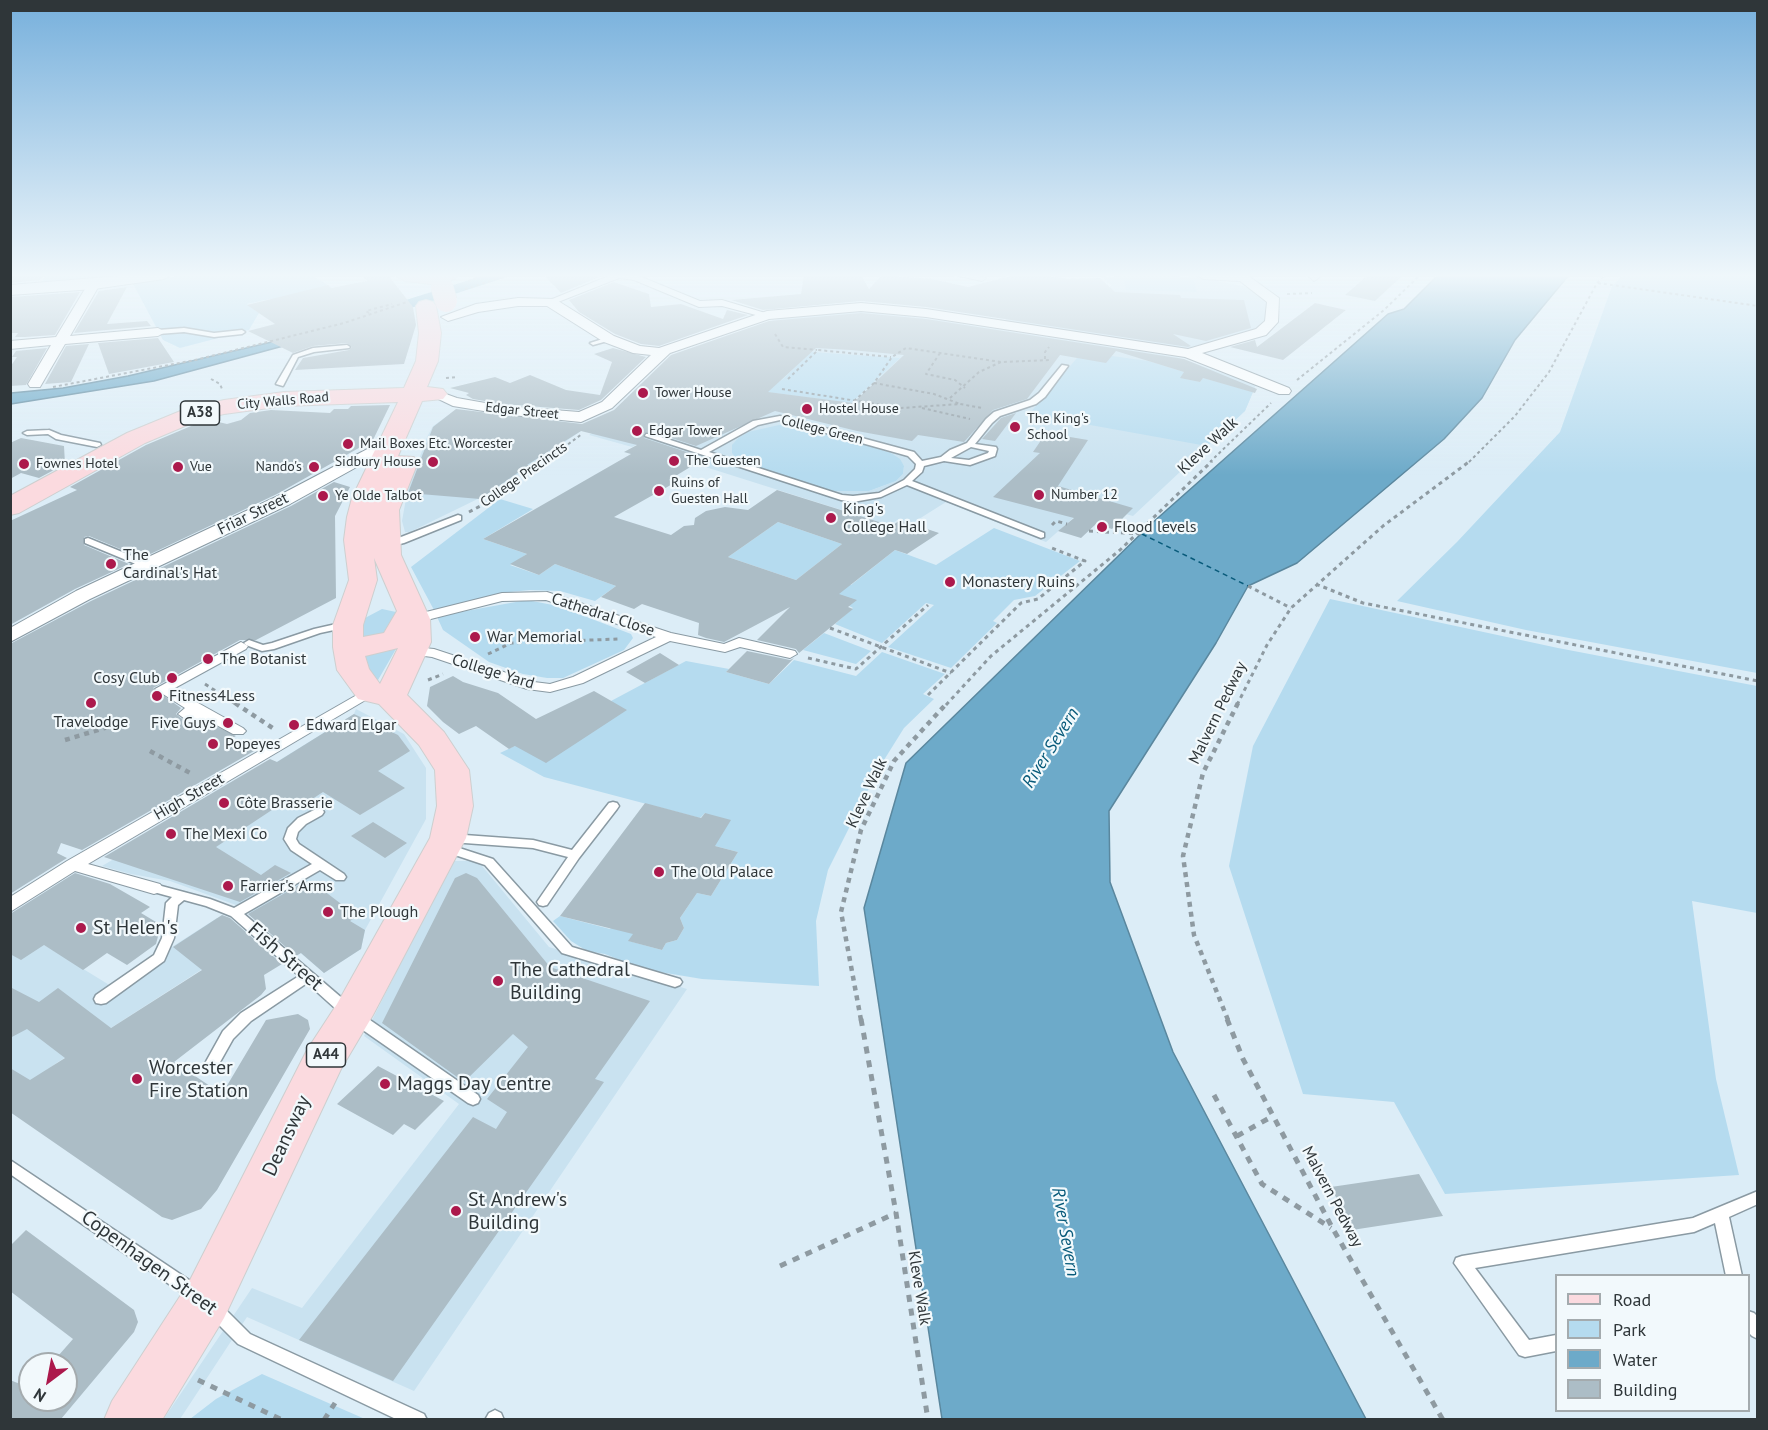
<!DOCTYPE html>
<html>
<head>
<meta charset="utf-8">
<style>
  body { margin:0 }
  #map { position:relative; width:1768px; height:1430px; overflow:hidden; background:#dcedf7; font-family:"PT Sans",sans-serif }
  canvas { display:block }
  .frame { position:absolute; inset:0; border:12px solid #2f3639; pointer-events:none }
  .legend { position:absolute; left:1555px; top:1274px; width:195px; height:138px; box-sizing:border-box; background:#f2f9fc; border:2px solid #a4abae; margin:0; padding:8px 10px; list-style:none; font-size:18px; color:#2f3639 }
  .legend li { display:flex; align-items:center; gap:12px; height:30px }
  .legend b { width:30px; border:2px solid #a4abae }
  .north { position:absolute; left:18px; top:1352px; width:60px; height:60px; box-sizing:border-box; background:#f2f9fc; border:2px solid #a4abae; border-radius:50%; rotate:212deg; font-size:16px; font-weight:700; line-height:24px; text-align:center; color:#2f3639 }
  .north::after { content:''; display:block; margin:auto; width:21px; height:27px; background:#ac194c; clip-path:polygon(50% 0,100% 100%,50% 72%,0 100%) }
</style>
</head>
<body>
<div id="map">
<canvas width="1768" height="1430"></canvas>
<div class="frame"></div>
<ul class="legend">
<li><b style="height:8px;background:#fbdadf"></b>Road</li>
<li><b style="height:16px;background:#b5dbef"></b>Park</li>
<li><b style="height:16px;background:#6daac9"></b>Water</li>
<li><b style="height:16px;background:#acbdc6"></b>Building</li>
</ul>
<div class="north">N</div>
</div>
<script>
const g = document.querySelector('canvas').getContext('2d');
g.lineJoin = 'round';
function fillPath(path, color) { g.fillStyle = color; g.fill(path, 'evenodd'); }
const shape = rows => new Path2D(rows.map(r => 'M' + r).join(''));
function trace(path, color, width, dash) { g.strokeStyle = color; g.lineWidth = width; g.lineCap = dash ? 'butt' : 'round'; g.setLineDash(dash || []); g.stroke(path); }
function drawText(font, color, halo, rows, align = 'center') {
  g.font = font + ' "PT Sans",sans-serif'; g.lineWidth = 4.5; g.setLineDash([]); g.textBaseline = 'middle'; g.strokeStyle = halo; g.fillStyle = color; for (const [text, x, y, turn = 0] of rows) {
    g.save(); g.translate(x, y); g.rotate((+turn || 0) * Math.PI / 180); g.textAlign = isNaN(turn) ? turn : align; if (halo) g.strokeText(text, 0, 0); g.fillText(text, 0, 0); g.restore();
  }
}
fillPath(shape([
  [1142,275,1197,277,1247,287,1268,300,1264,321,1260,328,1243,335,1179,350,1003,322,1014,311,1107,293,1111,285,1102,277],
  [835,312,872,312,931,319,1177,357,1256,385,1245,411,1133,516,1089,504,1046,542,946,502,911,524,899,519,889,525,696,464,705,458,664,446,638,444,632,447,589,435,746,330,780,318],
  [748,432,904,466,903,474,896,481,869,491,732,446,738,438],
  [454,411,580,424,587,427,492,492,410,532,405,532,402,521,407,493,427,437,433,426],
  [356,709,404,734,426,768,426,819,365,930,361,949,324,973,270,927,236,905,170,881,131,874,102,866,228,792,354,714],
  [452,861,478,861,549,947,687,989,414,1391,247,1317,180,1419,163,1420,252,1288,302,1308,459,1104,364,1036],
  [217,918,249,939,58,1062,16,1093,10,1092,10,924,111,986]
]), '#c9e2f0');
fillPath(shape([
  [46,275,132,275,41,283],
  [184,275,310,275,328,285,280,305,270,299,247,304,259,313,249,330,180,348,163,340,132,282],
  [1623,275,1757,275,1757,673,1526,630,1397,601,1457,542,1560,432,1612,286],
  [1124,279,1194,280,1197,292,1126,290],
  [811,352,900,358,851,403,767,392,767,387,782,380],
  [1112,356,1148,361,1184,372,1181,378,1200,382,1203,378,1253,392,1245,411,1207,446,1029,414,1077,358],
  [779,425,811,428,891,453,900,459,904,466,903,474,896,481,869,491,834,491,749,466,738,460,732,453,732,445,738,438,748,432],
  [500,499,533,509,483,539,527,554,510,565,539,575,555,564,616,586,595,601,560,591,530,590,500,593,434,610,411,567],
  [778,522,842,544,796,580,728,557],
  [994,528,1080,561,1035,596,1014,600,993,621,997,623,951,668,888,647,934,605,926,603,882,643,835,624,853,608,813,586,825,577,851,585,895,550,936,565],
  [1330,599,1558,648,1757,686,1757,913,1692,901,1716,1079,1739,1175,1445,1194,1394,1102,1303,1094,1229,866,1253,746],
  [527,600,558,606,631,634,633,638,624,650,563,678,547,678,523,674,489,662,443,630,438,619,438,616],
  [382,609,396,612,388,634,358,640,365,618],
  [824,633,871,651,856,664,803,650],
  [396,649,378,680,370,677,358,651],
  [882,652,945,674,923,694,934,699,904,728,879,768,828,870,816,921,819,986,702,979,642,969,605,954,587,951,571,941,553,921,560,916,610,929,627,906,650,912,629,941,662,950,666,943,677,940,684,928,680,918,697,893,711,896,738,852,715,846,705,813,700,818,544,777,500,753,611,701,686,661,729,669,726,672,769,684,794,660,856,676],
  [262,1374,365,1419,190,1419,216,1399]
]), '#b5dbef');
const water = shape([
  [1438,275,1569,275,1515,340,1482,398,1444,439,1297,563,1248,586,1216,643,1109,811,1110,882,1173,1052,1366,1419,942,1419,864,908,906,763,1151,524,1388,314,1404,309,1438,275],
  [331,328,335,332,154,381,11,404,11,393,63,388,128,376,331,328]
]);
fillPath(water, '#6daac9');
trace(water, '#5a879e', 1.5);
fillPath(shape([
  [485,275,506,275,504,278,383,317,371,317,369,314,371,311,485,275]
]), '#6daac9');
trace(shape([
  [1142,534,1248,586]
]), '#085a7a', 1.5, [5, 4]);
fillPath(shape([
  [10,275,44,275,40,280,10,283],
  [362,275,388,275,413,307,416,325,404,364,295,370,303,358,349,350,352,347,347,343,313,346,293,353,248,331,275,324,247,305,328,285,331,288,367,281],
  [544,275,591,275,599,277,561,293],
  [804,275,861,275,869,289,882,275,932,279,968,287,1014,275,1042,275,1068,279,1100,278,1115,292,1180,295,1181,298,1244,300,1251,328,1206,341,1173,334,1191,346,1188,347,926,307,861,301,763,310,731,300,801,294],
  [1368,275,1403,275,1375,301,1345,295],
  [614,282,649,294,651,307,681,304,723,319,727,310,748,315,659,346,641,344,615,334,579,312,569,300],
  [127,287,107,324,147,321,151,326,74,333,99,291],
  [80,292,55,335,25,337,15,337,18,333,10,333,10,297],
  [1315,303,1346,310,1283,360,1230,347,1255,340,1257,347],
  [861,313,926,319,1184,359,1257,389,1255,393,1203,378,1200,382,1180,378,1184,372,1116,351,1106,363,1060,355,1027,399,993,410,964,442,918,435,912,441,857,431,775,411,696,446,653,432,644,433,644,438,705,458,669,480,676,482,614,517,671,535,684,526,694,525,695,518,706,511,725,507,748,510,777,490,892,526,900,520,939,533,907,554,895,550,839,594,857,600,848,607,853,609,799,653,796,649,757,640,790,607,724,642,706,638,698,635,699,623,642,604,634,609,601,597,616,586,555,564,539,575,510,564,527,554,483,539,631,454,624,452,637,445,581,431,527,465,529,465,480,499,408,493,433,427,456,409,582,424,614,410,671,355,769,321],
  [816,348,851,350,904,355,853,403,768,392],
  [778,522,842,544,796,580,728,557],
  [158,338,174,362,109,374,98,343],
  [89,344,71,382,45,384,66,346],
  [47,348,26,385,10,386,10,367,17,357,12,357,16,351],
  [613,348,646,357,601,400,579,410,502,404,473,399,466,395,469,393,450,388,495,377,510,383,530,375,566,390,600,395,612,362,594,354],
  [390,405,373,440,277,494,142,558,89,536,84,537,84,545,129,564,75,589,10,625,10,521,77,490,70,487,146,445,203,421,210,420,227,424,241,420,250,413,271,410,330,413,334,409,348,409,351,406],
  [1016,413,995,441,982,439,1001,418],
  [1046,433,1088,440,1058,486,1133,508,1112,529,1096,524,1081,538,1058,531,1074,518,993,497,1040,453,1033,452],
  [21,438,64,446,65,464,39,478,21,473,10,479,10,443],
  [334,482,350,487,335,516,336,598,256,640,240,640,153,688,181,708,176,714,191,726,198,728,209,723,236,736,229,740,254,751,82,850,61,843,57,853,67,858,10,894,10,644,91,601,291,506],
  [747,651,790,660,794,658,769,684,726,672],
  [660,653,679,665,645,683,626,672],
  [453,676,463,682,498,693,536,719,594,691,627,710,546,763,515,746,509,749,476,726,459,734,443,722,427,706,430,687],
  [354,714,398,735,410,751,378,771,405,788,360,815,323,792,300,807,287,800,216,847,261,875,275,865,291,873,240,902,104,857,270,759,277,762],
  [645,803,701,818,705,813,731,820,715,846,738,852,711,896,697,893,680,918,684,928,677,940,666,943,662,950,628,941,633,934,560,916],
  [373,822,407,843,385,858,351,836],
  [75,873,110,884,150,907,141,913,161,925,156,944,127,965,107,953,83,970,44,945,21,960,10,954,10,914],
  [466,873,477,878,550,967,650,1001,595,1079,604,1082,393,1381,299,1340,473,1117,496,1129,507,1112,487,1099,528,1047,513,1034,464,1082,382,1023,455,878],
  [306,881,311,881,357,916,350,921,365,930,361,949,324,973,301,953,296,956,248,914],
  [222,915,230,918,282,964,264,975,266,989,261,995,174,1062,222,1094,266,1020,298,1014,308,1020,310,1029,217,1190,201,1209,172,1220,162,1217,10,1112,10,1068,30,1080,65,1058,27,1029,10,1038,10,987,39,1002,58,988,111,1028,202,970,173,947],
  [378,1066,444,1101,415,1130,404,1124,393,1135,337,1104],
  [1419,1174,1443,1216,1352,1230,1331,1187],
  [26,1230,134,1310,138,1322,134,1332,61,1419,10,1419,10,1380,30,1388,30,1400,66,1400,66,1364,51,1364,73,1339,10,1291,10,1246]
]), '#acbdc6');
const service = shape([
  [184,328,214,333,242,330,245,332,242,334,214,337,184,332,158,334,155,332,158,330,184,328],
  [609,337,611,338,611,340,593,345,590,343,609,337],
  [347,345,350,347,349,348,314,352,298,357,283,386,276,384,293,355,313,348,347,345],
  [1062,365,1068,366,1045,397,1036,404,1000,416,992,423,975,444,996,447,997,449,995,456,970,465,944,461,924,466,922,472,912,481,1044,533,1044,537,1041,538,907,485,881,497,853,502,841,500,645,436,646,434,652,434,701,450,753,421,780,416,914,452,922,461,941,457,950,450,967,443,986,419,994,412,1030,400,1039,393,1062,365],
  [780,420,908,456,916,464,915,469,904,480,879,493,853,496,842,495,709,452,758,425,780,420],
  [971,447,989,451,988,453,969,460,951,458,971,447],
  [49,430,61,435,100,443,101,445,97,447,56,439,48,434,27,435,23,433,27,431,49,430],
  [458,515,461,516,461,520,404,543,387,547,383,544,458,515],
  [88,538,149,563,151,565,146,568,143,567,85,543,85,539,88,538],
  [345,622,350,625,348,627,320,633,274,649,262,651,246,645,244,643,249,640,263,645,272,643,314,629,345,622],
  [613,802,617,803,619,806,617,809,579,858,547,905,543,906,539,905,537,902,568,857,533,848,451,842,447,841,445,838,447,835,451,834,533,840,572,850,609,803,613,802],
  [318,808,322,809,324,812,322,815,306,824,298,832,296,839,299,844,344,874,346,877,344,880,336,880,320,870,244,914,357,1011,478,1095,480,1099,478,1103,473,1105,468,1103,347,1019,307,983,251,1021,233,1039,215,1071,210,1072,205,1071,203,1067,223,1031,241,1013,299,976,231,916,206,906,184,900,178,905,174,938,164,961,106,1003,101,1004,96,1003,94,999,96,995,154,955,162,938,166,903,172,897,150,891,148,888,150,885,154,884,210,899,234,908,312,864,291,850,284,839,288,828,298,818,318,808],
  [447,844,493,859,572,947,680,979,682,982,680,985,675,987,562,953,485,865,443,851,441,848,443,845,447,844],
  [10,1160,204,1290,206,1295,204,1300,198,1302,192,1300,10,1174,10,1160],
  [1758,1191,1758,1204,1729,1217,1742,1276,1726,1276,1715,1223,1694,1232,1475,1268,1529,1340,1556,1335,1556,1351,1525,1357,1519,1355,1454,1263,1456,1258,1462,1256,1693,1218,1758,1191],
  [214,1301,220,1304,250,1334,424,1414,427,1420,398,1420,238,1344,208,1314,206,1309,208,1304,214,1301],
  [1748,1311,1754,1313,1758,1317,1758,1339,1752,1336,1748,1332,1748,1311],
  [495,1410,501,1413,504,1420,485,1420,489,1413,495,1410]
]);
const pedestrian = shape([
  [611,275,639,276,700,301,722,300,772,315,767,318,722,306,699,307,634,280,619,278,553,304,545,302,611,275],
  [954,275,976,275,986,278,982,281,954,275],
  [547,592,671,633,724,644,739,638,795,651,797,654,790,658,740,647,725,652,670,641,583,683,550,692,527,689,432,657,409,654,407,651,414,647,434,649,534,682,550,684,573,677,656,637,546,600,502,601,415,623,408,619,410,616,502,593,547,592],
  [241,642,248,646,246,649,173,689,243,728,246,731,243,734,233,734,209,721,197,726,192,724,178,714,185,708,155,689,241,642],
  [369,688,376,692,374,695,88,864,160,884,163,888,160,892,154,894,75,871,10,912,10,897,67,861,369,688]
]);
const minor = shape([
  [1197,275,1247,275,1279,298,1278,322,1266,335,1202,353,1289,388,1291,391,1289,394,1279,394,1185,357,926,317,861,311,769,319,670,353,612,408,581,422,502,414,453,406,428,394,435,390,457,398,502,406,579,412,602,402,651,355,633,353,604,342,547,306,518,306,478,312,448,321,441,317,476,304,518,298,555,299,614,336,640,346,659,348,767,311,861,303,926,309,1188,349,1256,329,1265,321,1267,302,1240,281,1203,279,1197,275],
  [1307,275,1319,275,1320,277,1314,281,1307,275],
  [94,280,100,284,70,336,158,328,165,332,158,336,65,344,40,387,30,387,28,384,51,345,10,349,10,341,56,337,88,284,94,280],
  [394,435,402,440,400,443,290,504,90,599,10,642,10,628,76,591,278,496,394,435]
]);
const tertiary = shape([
  [132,275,171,275,164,279,94,289,10,295,10,285,132,275]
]);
const primary = shape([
  [395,275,458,275,455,279,431,284,405,281,395,275],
  [426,300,433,302,436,306,441,333,438,361,427,387,443,389,447,394,443,399,422,401,398,456,414,457,418,462,399,510,401,555,430,619,431,642,407,695,444,732,469,770,473,806,466,838,373,1015,341,1069,224,1318,162,1420,104,1420,112,1401,188,1284,307,1050,337,1004,430,838,437,806,435,770,419,745,379,704,358,699,337,670,333,647,333,625,349,580,344,540,347,517,352,498,398,402,284,406,224,414,199,420,145,443,19,513,10,515,10,496,127,433,183,410,224,400,284,392,404,388,416,361,419,333,416,306,419,302,426,300],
  [374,558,397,611,384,633,363,637,363,625,377,580,374,558],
  [398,648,380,684,369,669,365,656,398,648]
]);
trace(service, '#8a9aa3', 3);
trace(pedestrian, '#8a9aa3', 2);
trace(minor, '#8a9aa3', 2);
trace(tertiary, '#8a9aa3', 2);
trace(primary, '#cdcfcf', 2);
trace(shape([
  [468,281,486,275],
  [1598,283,1758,306],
  [465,289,510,275],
  [1287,294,1312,293],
  [369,313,366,311,392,304],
  [775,334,783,347,817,350],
  [940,353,926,374,955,380,965,388],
  [1045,359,1045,352,1049,347],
  [446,378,457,377],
  [211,379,220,384,222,389],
  [788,379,818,350,891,357],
  [1297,380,1384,310,1420,275],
  [874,383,934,394,960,404],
  [53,387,195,360,344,323,407,302],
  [782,389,901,408,960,404,982,408],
  [950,398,979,372,1001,362,1050,360],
  [854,401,874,383,892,357,906,348,1001,362],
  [922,408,970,419],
  [544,462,582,434],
  [1210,462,1271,403],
  [1469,462,1515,416,1549,372,1597,283,1605,275]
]), '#8e9aa1', 2, [3, 3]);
trace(shape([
  [469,512,490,501,546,461],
  [1052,525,1056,521,1067,524],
  [1089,531,1142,534],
  [1316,584,1363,603,1758,681],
  [1248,586,1291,608],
  [830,628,951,673],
  [488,654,511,643,619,639],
  [808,658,856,669,928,605],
  [428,680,443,674],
  [205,684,237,705],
  [928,695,1021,603,1038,599,1085,561,1049,547],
  [946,705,991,656,1120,550,1212,461],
  [1237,705,1267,645,1291,608,1383,526,1470,461]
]), '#8e9aa1', 3, [4, 4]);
trace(shape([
  [235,703,274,729],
  [65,740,108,727],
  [150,751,192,774],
  [861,1020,841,912,861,830,894,761,947,703],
  [1228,1020,1194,935,1183,856,1203,773,1238,703]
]), '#8e9aa1', 4.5, [5, 5]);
trace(shape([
  [861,1019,896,1213,928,1420],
  [1227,1019,1243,1059,1333,1229,1443,1420],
  [1214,1095,1262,1184,1331,1228],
  [1237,1136,1273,1116],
  [780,1266,896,1213],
  [198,1380,282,1420],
  [324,1420,335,1403]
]), '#8e9aa1', 5, [7, 7]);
fillPath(service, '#fff');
fillPath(pedestrian, '#fff');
fillPath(minor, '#fff');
fillPath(tertiary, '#fff');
fillPath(primary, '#fbdadf');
const primaryBridge = shape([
  [442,287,446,301]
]);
trace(primaryBridge, '#cdcfcf', 23, []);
trace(primaryBridge, '#fbdadf', 22);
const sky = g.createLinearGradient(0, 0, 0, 475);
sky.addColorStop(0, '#77b0dc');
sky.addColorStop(0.58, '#eff7fb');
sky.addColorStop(1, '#eff7fb00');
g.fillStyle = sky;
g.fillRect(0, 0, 1768, 475);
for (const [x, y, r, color] of [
  [643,393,6,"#ac194c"],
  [807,409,6,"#ac194c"],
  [1015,427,6,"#ac194c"],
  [637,431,6,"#ac194c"],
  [348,444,6,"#ac194c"],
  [674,461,6,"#ac194c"],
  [433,462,6,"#ac194c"],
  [24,464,6,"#ac194c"],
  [178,467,6,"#ac194c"],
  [314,467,6,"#ac194c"],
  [659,491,6,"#ac194c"],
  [1039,495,6,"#ac194c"],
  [323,496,6,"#ac194c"],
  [831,518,6,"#ac194c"],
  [1102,527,6,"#ac194c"],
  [111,564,6,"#ac194c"],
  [950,582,6,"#ac194c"],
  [475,637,6,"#ac194c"],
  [208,659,6,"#ac194c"],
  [172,678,6,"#ac194c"],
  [157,696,6,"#ac194c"],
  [91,703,6,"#ac194c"],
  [228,723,6,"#ac194c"],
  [294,725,6,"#ac194c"],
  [213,744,6,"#ac194c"],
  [224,803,6,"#ac194c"],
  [171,834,6,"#ac194c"],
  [659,872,6,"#ac194c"],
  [228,886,6,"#ac194c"],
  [328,912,6,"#ac194c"],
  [81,928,6,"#ac194c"],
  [498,981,6,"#ac194c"],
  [137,1079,6,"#ac194c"],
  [385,1084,6,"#ac194c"],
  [456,1211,6,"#ac194c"]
]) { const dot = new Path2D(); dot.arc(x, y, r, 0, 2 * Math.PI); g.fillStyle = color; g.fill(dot); trace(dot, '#f2f9fc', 2); }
drawText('14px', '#2f3639', '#f2f9fc', [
  ["Tower House",655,393],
  ["Hostel House",819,409],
  ["The King's",1027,419],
  ["School",1027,435],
  ["Edgar Tower",649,431],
  ["Mail Boxes Etc. Worcester",360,444],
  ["The Guesten",686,461],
  ["Sidbury House",421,462,"right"],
  ["Fownes Hotel",36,464],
  ["Vue",190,467],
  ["Nando's",302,467,"right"],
  ["Ruins of",671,483],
  ["Guesten Hall",671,499],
  ["Number 12",1051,495],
  ["Ye Olde Talbot",335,496]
], 'left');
drawText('14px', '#2f3639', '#f2f9fc', [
  ["City Walls Road",283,401,-5],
  ["Edgar Street",522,411,6],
  ["College Green",822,430,14],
  ["College Precincts",524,475,-35]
]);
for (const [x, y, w] of [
  [200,413,39],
  [326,1055,39]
]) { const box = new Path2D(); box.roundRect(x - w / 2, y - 12, w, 24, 4.5); g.fillStyle = '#f2f9fc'; g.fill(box); trace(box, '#2f3639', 1.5); }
drawText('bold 15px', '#2f3639', null, [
  ["A38",200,413],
  ["A44",326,1055]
]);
drawText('16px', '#2f3639', '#f2f9fc', [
  ["Kleve Walk",1208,446,-43],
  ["Friar Street",253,514,-26],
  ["Cathedral Close",603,615,18],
  ["College Yard",493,672,17],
  ["Malvern Pedway",1218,713,-64],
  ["Kleve Walk",867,793,-65],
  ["High Street",189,797,-30],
  ["Malvern Pedway",1332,1197,62],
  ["Kleve Walk",919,1288,81]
]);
drawText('16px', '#2f3639', '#f2f9fc', [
  ["King's",843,509],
  ["College Hall",843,527],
  ["Flood levels",1114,527],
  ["The",123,555],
  ["Cardinal's Hat",123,573],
  ["Monastery Ruins",962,582],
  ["War Memorial",487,637],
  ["The Botanist",220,659],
  ["Cosy Club",160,678,"right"],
  ["Fitness4Less",169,696],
  ["Travelodge",91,722,"center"],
  ["Five Guys",216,723,"right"],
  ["Edward Elgar",306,725],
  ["Popeyes",225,744],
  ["Côte Brasserie",236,803],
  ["The Mexi Co",183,834],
  ["The Old Palace",671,872],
  ["Farrier's Arms",240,886],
  ["The Plough",340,912]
], 'left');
drawText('italic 18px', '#085a7a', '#f2f9fc', [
  ["River Severn",1051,748,-58],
  ["River Severn",1065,1232,80]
]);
drawText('20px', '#2f3639', '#f2f9fc', [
  ["St Helen's",93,928],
  ["The Cathedral",510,970],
  ["Building",510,993],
  ["Worcester",149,1068],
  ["Fire Station",149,1091],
  ["Maggs Day Centre",397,1084],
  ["St Andrew's",468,1200],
  ["Building",468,1223]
], 'left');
drawText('20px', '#2f3639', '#f2f9fc', [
  ["Fish Street",285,957,41],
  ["Deansway",287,1136,-65],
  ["Copenhagen Street",149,1263,36]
]);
</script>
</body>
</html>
